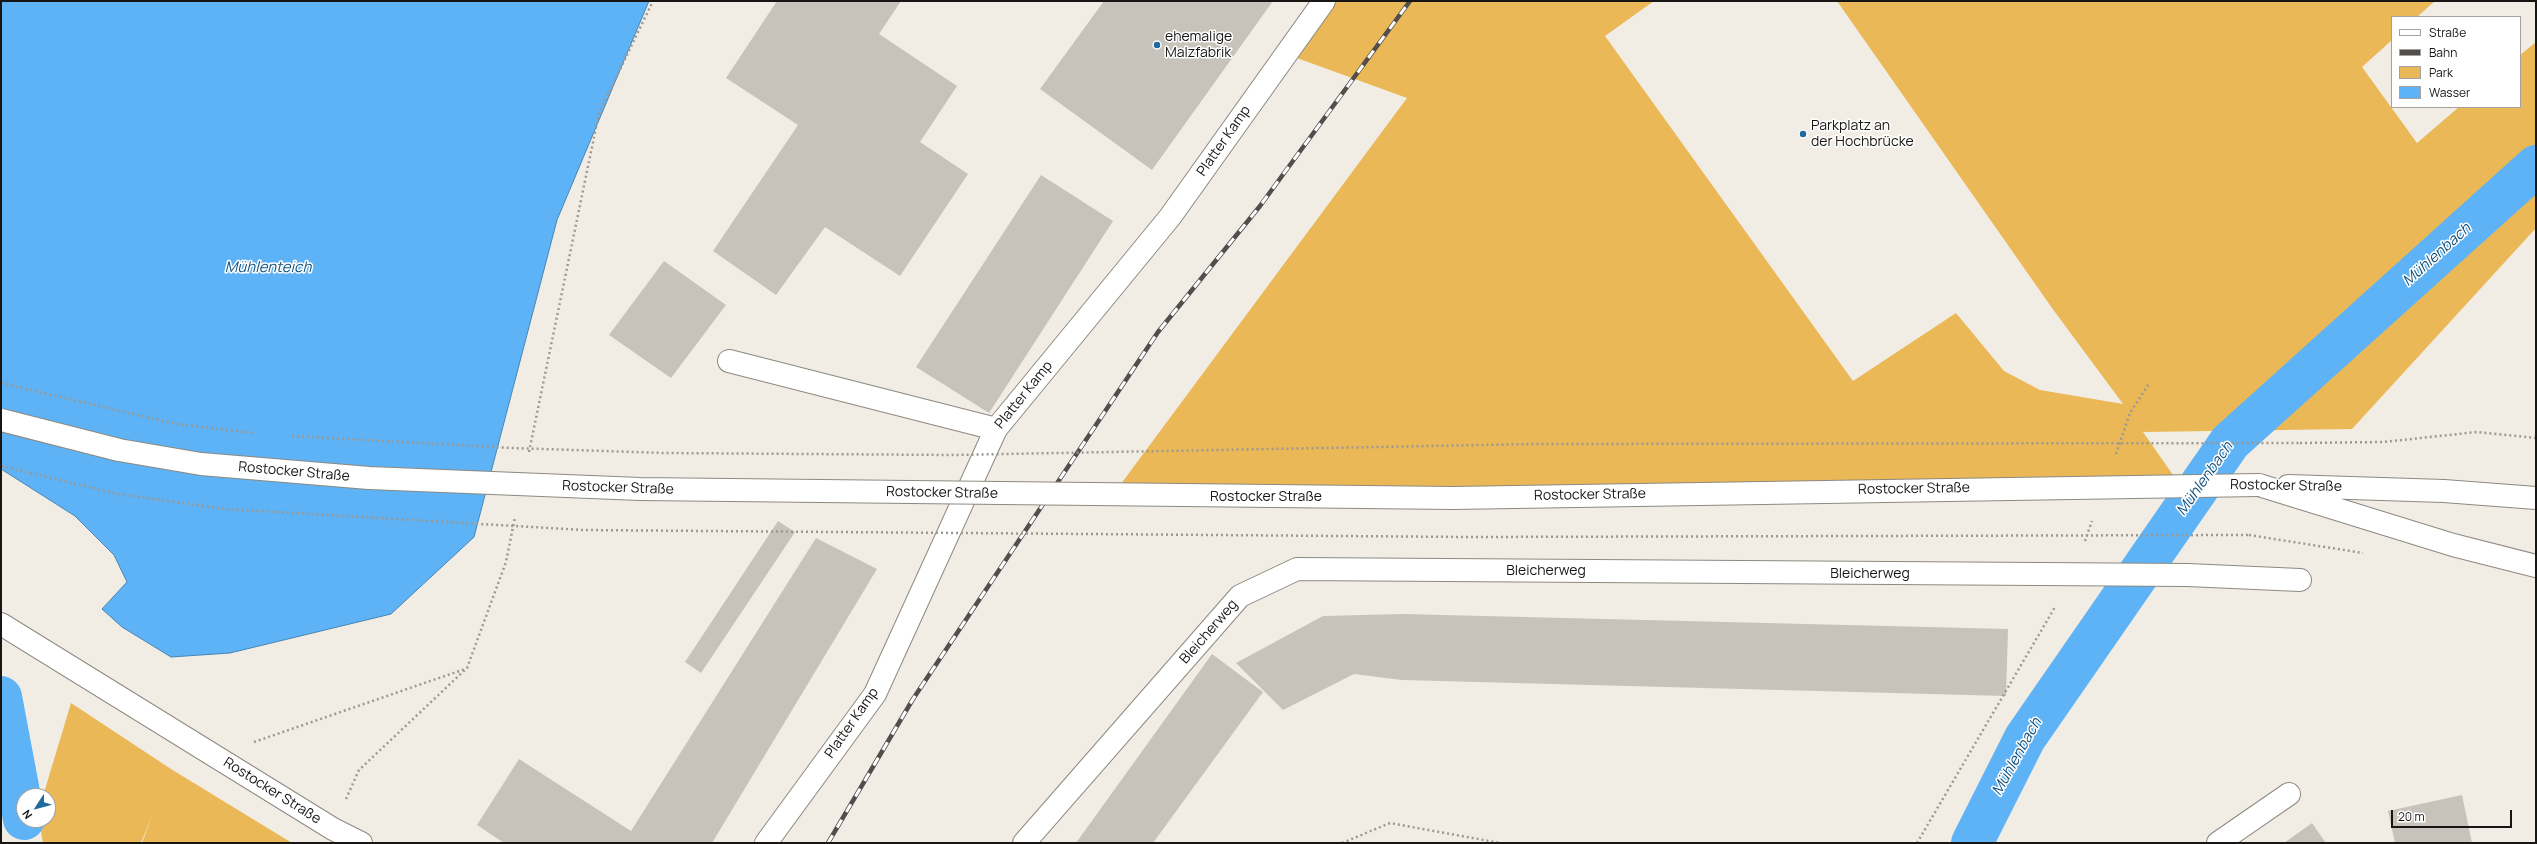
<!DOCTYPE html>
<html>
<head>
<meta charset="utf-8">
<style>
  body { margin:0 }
  #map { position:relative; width:2537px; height:844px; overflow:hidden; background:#f2ede4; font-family:Manrope,sans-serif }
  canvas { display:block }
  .frame { position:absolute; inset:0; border:2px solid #181614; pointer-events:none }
  .legend { position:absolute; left:2391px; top:16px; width:130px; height:92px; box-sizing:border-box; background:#fff; border:1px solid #a3a2a1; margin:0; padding:5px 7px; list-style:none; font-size:12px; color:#181614 }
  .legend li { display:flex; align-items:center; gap:8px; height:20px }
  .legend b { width:20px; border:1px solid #a3a2a1 }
  .north { position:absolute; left:16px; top:788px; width:40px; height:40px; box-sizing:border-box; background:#fff; border:1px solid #a3a2a1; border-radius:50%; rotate:234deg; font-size:11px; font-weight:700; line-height:16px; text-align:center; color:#181614 }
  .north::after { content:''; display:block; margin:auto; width:14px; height:18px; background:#216a9e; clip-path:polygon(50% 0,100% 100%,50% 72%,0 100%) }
  .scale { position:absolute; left:2391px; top:810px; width:121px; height:18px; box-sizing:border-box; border:2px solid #181614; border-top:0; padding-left:5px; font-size:12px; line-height:14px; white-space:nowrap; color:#181614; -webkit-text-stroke:3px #fff; paint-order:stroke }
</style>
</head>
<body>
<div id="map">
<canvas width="2537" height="844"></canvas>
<div class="frame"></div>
<ul class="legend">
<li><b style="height:5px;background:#fff"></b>Straße</li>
<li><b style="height:5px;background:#514e4b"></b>Bahn</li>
<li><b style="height:11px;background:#eab857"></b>Park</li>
<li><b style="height:11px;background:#5db3f6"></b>Wasser</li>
</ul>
<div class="north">N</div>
<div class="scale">20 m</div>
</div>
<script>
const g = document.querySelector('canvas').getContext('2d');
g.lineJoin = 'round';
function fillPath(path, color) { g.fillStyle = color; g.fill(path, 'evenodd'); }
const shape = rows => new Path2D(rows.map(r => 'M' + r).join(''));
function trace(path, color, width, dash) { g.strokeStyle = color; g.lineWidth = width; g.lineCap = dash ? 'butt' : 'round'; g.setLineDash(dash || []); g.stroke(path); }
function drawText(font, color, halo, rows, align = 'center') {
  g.font = font + ' Manrope,sans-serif'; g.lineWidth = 3; g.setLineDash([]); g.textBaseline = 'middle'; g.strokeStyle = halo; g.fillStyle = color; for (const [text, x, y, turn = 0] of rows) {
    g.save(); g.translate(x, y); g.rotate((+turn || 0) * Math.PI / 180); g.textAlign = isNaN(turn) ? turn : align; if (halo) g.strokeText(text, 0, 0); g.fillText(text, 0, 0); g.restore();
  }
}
fillPath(shape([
  [1324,1,1654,1,1605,36,1853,381,1956,313,2004,371,2040,390,2123,404,2052,308,1837,1,2435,1,2417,17,2392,17,2392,40,2362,67,2417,143,2459,107,2520,107,2520,55,2536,42,2536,228,2352,429,2143,432,2180,485,1112,496,1407,98,1286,54],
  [71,703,171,769,292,843,142,843,153,813,141,843,43,843,39,820,48,820,48,796,43,796]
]), '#eab857');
const water = shape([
  [1,1,649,1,557,220,474,537,391,614,230,653,171,657,122,627,102,609,127,582,114,555,75,516,1,469,1,1]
]);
fillPath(water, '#5db3f6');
trace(water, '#4884b2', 1);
trace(shape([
  [1,697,24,819],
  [1972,843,2025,738,2230,442,2536,166]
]), '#5db3f6', 42);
fillPath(shape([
  [777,1,901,1,879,34,957,86,920,142,968,174,900,276,825,227,776,295,713,251,798,125,726,78],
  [1104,1,1273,1,1152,170,1040,89],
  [1041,175,1113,221,989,413,916,367],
  [664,261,726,305,671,378,609,335],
  [778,521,795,532,701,673,685,662],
  [816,538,877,569,712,843,504,843,477,825,519,759,631,831],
  [1403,614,2008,629,2006,696,1402,680,1354,674,1283,710,1236,663,1323,616],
  [1212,654,1263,692,1153,843,1076,843],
  [2462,795,2472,843,2395,843,2388,811],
  [2312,823,2326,843,2284,843]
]), '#c7c2ba');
const lane = shape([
  [729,361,996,429],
  [2187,575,2300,580],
  [2218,843,2289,794]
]);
const street = shape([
  [1,624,333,829,361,843],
  [766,843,875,694,996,429,1170,217,1324,1],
  [1024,843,1240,596,1297,569,2187,575]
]);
const secondary = shape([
  [2259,485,2453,545,2536,566],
  [2288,486,2444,491,2536,498]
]);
trace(lane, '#8d8981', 24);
trace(street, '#8d8981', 24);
trace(secondary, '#8d8981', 24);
trace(shape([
  [2300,443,2383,442,2477,432,2536,438],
  [529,452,599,113,653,1],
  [2116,454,2130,413,2150,382],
  [2249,535,2363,553],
  [2085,541,2092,521],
  [254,742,465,669],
  [346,799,359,770,467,668,506,562,515,517],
  [1342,843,1390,823,1500,843],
  [1917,843,2055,607]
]), '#9c9892', 2.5, [2, 3]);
trace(lane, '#fff', 22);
trace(street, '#fff', 22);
trace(secondary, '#fff', 22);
const rail = shape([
  [828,843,913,699,1158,332,1260,206,1410,1]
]);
trace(rail, '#514e4b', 4.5);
trace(rail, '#fff', 3, [9]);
const secondaryBridge = shape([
  [1,420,119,450,201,464,369,478,640,489,1453,498,2259,485]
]);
trace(secondaryBridge, '#8d8981', 24, []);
trace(shape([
  [1,383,176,424,253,433],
  [292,436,512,448,665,453,952,455,1534,444,2300,443],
  [1,466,118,494,225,509,583,530,1468,537,2249,535]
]), '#9c9892', 2.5, [2, 3]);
trace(secondaryBridge, '#fff', 22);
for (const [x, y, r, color] of [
  [1157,45,4,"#216a9e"],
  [1803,134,4,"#216a9e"]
]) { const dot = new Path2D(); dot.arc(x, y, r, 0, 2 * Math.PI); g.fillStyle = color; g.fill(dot); trace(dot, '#fff', 1.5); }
drawText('14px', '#181614', '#fff', [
  ["ehemalige",1165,37],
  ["Malzfabrik",1165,53],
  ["Parkplatz an",1811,126],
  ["der Hochbrücke",1811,142]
], 'left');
drawText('14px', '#181614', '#fff', [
  ["Platter Kamp",1224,141,-55],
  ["Platter Kamp",1024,395,-51],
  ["Rostocker Straße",294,472,5],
  ["Rostocker Straße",2286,486,1],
  ["Rostocker Straße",618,488,2],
  ["Rostocker Straße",1914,489,-1],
  ["Rostocker Straße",942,493,1],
  ["Rostocker Straße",1590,495,-1],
  ["Rostocker Straße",1266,497],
  ["Bleicherweg",1546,571],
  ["Bleicherweg",1870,574],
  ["Bleicherweg",1209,632,-49],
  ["Platter Kamp",852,723,-55],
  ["Rostocker Straße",272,791,32]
]);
drawText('italic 15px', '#15547f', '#fff', [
  ["Mühlenbach",2437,255,-42],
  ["Mühlenteich",268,268],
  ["Mühlenbach",2205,479,-55],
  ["Mühlenbach",2017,757,-61]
]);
</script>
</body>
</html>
